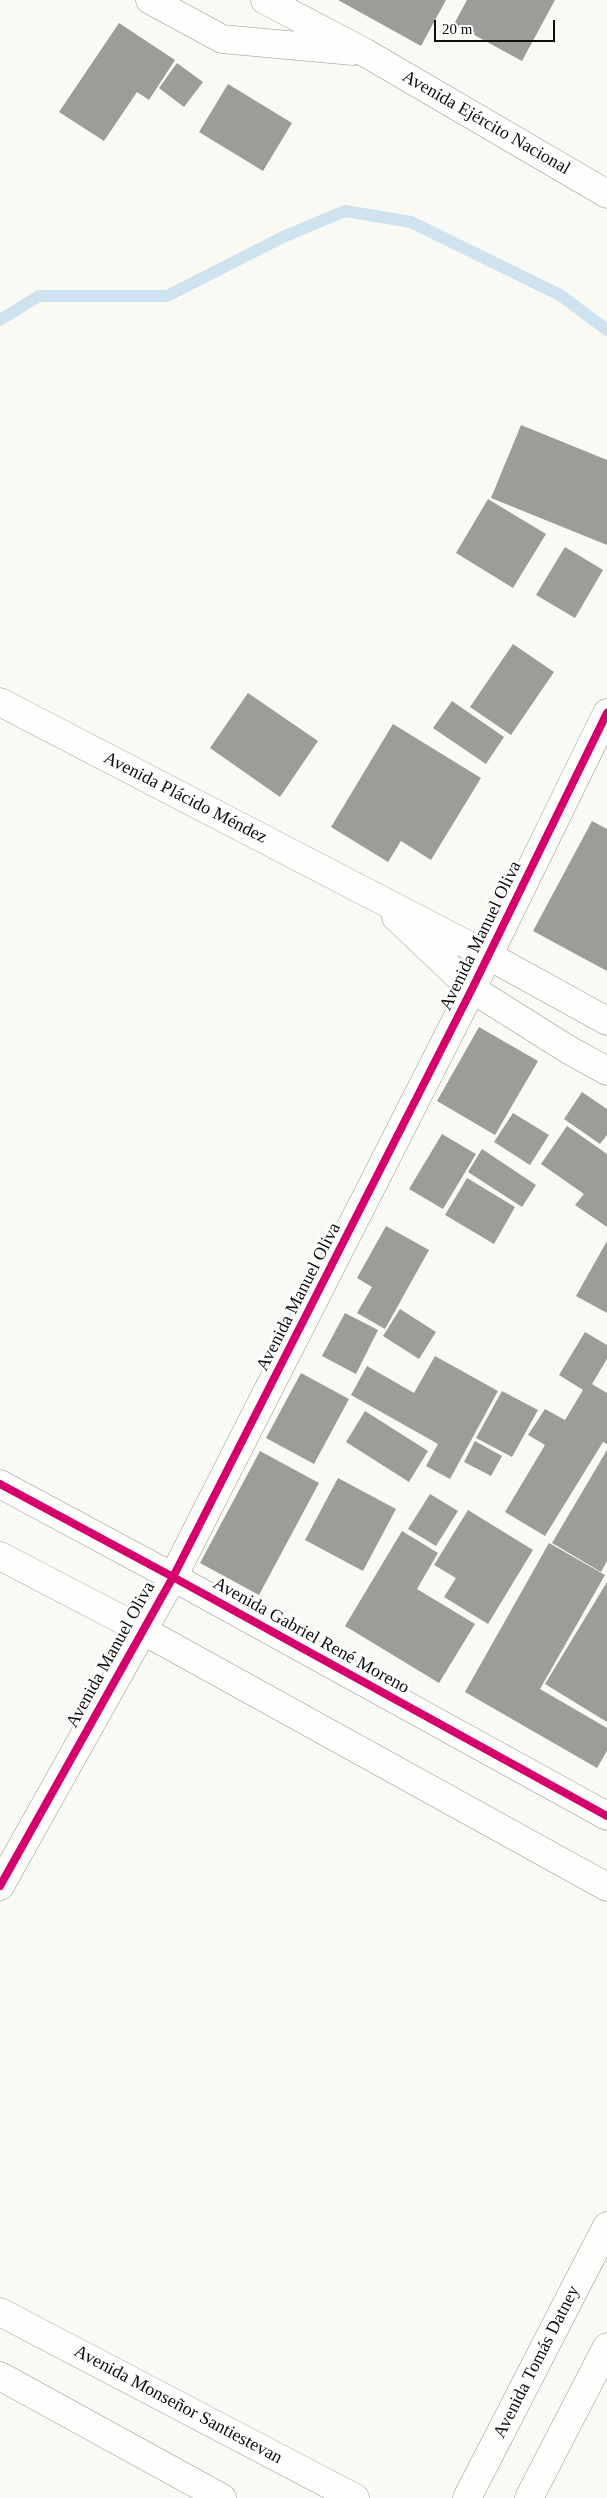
<!DOCTYPE html>
<html>
<head>
<meta charset="utf-8">
<style>
  body { margin:0 }
  #map { position:relative; width:607px; height:2498px; overflow:hidden; background:#fafaf4; font-family:"Times New Roman",serif }
  canvas { display:block }
  .scale { position:absolute; left:434px; top:20px; width:121px; height:22px; box-sizing:border-box; border:2px solid #0e0e0e; border-top:0; padding-left:6px; font-size:15px; line-height:18px; white-space:nowrap; color:#0e0e0e; -webkit-text-stroke:4px #fff; paint-order:stroke }
</style>
</head>
<body>
<div id="map">
<canvas width="607" height="2498"></canvas>
<div class="scale">20 m</div>
</div>
<script>
const g = document.querySelector('canvas').getContext('2d');
g.lineJoin = 'round';
const shape = rows => new Path2D(rows.map(r => 'M' + r).join(''));
function trace(path, color, width, dash) { g.strokeStyle = color; g.lineWidth = width; g.lineCap = dash ? 'butt' : 'round'; g.setLineDash(dash || []); g.stroke(path); }
function fillPath(path, color) { g.fillStyle = color; g.fill(path, 'evenodd'); }
function drawText(font, color, halo, rows, align = 'center') {
  g.font = font + ' "Times New Roman",serif'; g.lineWidth = 5; g.setLineDash([]); g.textBaseline = 'middle'; g.strokeStyle = halo; g.fillStyle = color; for (const [text, x, y, turn = 0] of rows) {
    g.save(); g.translate(x, y); g.rotate((+turn || 0) * Math.PI / 180); g.textAlign = isNaN(turn) ? turn : align; if (halo) g.strokeText(text, 0, 0); g.fillText(text, 0, 0); g.restore();
  }
}
trace(shape([
  [0,320,39,296,167,296,283,237,345,211,411,222,560,295,607,330]
]), '#cee2f0', 12);
fillPath(shape([
  [338,0,446,0,421,46],
  [467,0,555,0,522,61,454,24],
  [119,23,175,60,149,100,137,92,104,141,59,112],
  [177,63,203,82,184,107,159,88],
  [228,84,292,123,263,171,199,132],
  [521,425,607,460,607,545,491,498],
  [488,499,546,534,513,588,456,553],
  [565,547,603,570,575,618,536,595],
  [513,644,554,672,511,735,470,707],
  [248,693,318,741,280,797,210,748],
  [452,701,504,737,486,764,433,728],
  [393,724,481,778,431,860,401,841,388,862,331,827],
  [592,821,607,829,607,971,533,931],
  [479,1027,538,1061,495,1135,437,1101],
  [582,1092,607,1109,607,1135,600,1144,564,1119],
  [513,1113,549,1135,530,1165,494,1142],
  [567,1126,607,1154,607,1227,575,1205,584,1194,541,1164],
  [442,1134,476,1154,443,1209,409,1189],
  [482,1149,536,1185,522,1207,468,1172],
  [467,1178,515,1207,494,1244,445,1215],
  [386,1226,429,1250,385,1329,357,1313,372,1287,357,1278],
  [607,1241,607,1313,576,1296],
  [400,1309,436,1332,419,1359,383,1336],
  [345,1313,378,1330,356,1374,322,1356],
  [585,1332,607,1345,607,1359,592,1384,607,1393,607,1444,603,1442,545,1536,505,1512,545,1445,528,1435,545,1409,565,1420,583,1390,559,1375],
  [435,1356,498,1391,450,1479,426,1466,438,1444,351,1395,367,1366,414,1393],
  [301,1373,349,1399,314,1464,266,1438],
  [502,1391,538,1410,512,1457,476,1438],
  [365,1411,428,1451,409,1482,346,1442],
  [475,1441,502,1456,491,1476,464,1462],
  [607,1450,607,1561,601,1572,552,1543],
  [260,1451,319,1483,259,1595,200,1563],
  [338,1478,396,1509,363,1571,305,1540],
  [430,1494,458,1511,436,1546,408,1529],
  [468,1510,533,1550,488,1624,444,1597,456,1578,434,1565],
  [402,1531,438,1553,417,1589,475,1624,439,1683,345,1626],
  [549,1543,605,1575,540,1689,607,1728,607,1751,597,1768,465,1692],
  [607,1582,607,1722,545,1684]
]), '#9e9c99');
const minor = shape([
  [150,0,222,39,353,51],
  [265,0,364,52,607,194],
  [0,702,489,956,607,1021],
  [396,917,472,989,569,1050,607,1071],
  [0,1484,173,1577,607,1816],
  [0,1556,142,1630,607,1887],
  [0,1886,173,1577,472,989,607,713],
  [0,2312,355,2498],
  [0,2376,222,2498],
  [467,2498,607,2226],
  [529,2498,607,2347]
]);
trace(minor, '#949492', 29);
trace(minor, '#fefefd', 28);
trace(shape([
  [0,1484,173,1577,607,1816],
  [0,1886,173,1577,472,989,607,713]
]), '#d6006c', 8);
drawText('18px', '#0e0e0e', '#fff', [
  ["Avenida Ejército Nacional",486,123,30],
  ["Avenida Plácido Méndez",185,798,27],
  ["Avenida Manuel Oliva",481,936,-64],
  ["Avenida Manuel Oliva",299,1297,-63],
  ["Avenida Gabriel René Moreno",311,1636,29],
  ["Avenida Manuel Oliva",111,1655,-61],
  ["Avenida Tomás Datney",537,2362,-63],
  ["Avenida Monseñor Santiestevan",178,2405,28]
]);
</script>
</body>
</html>
